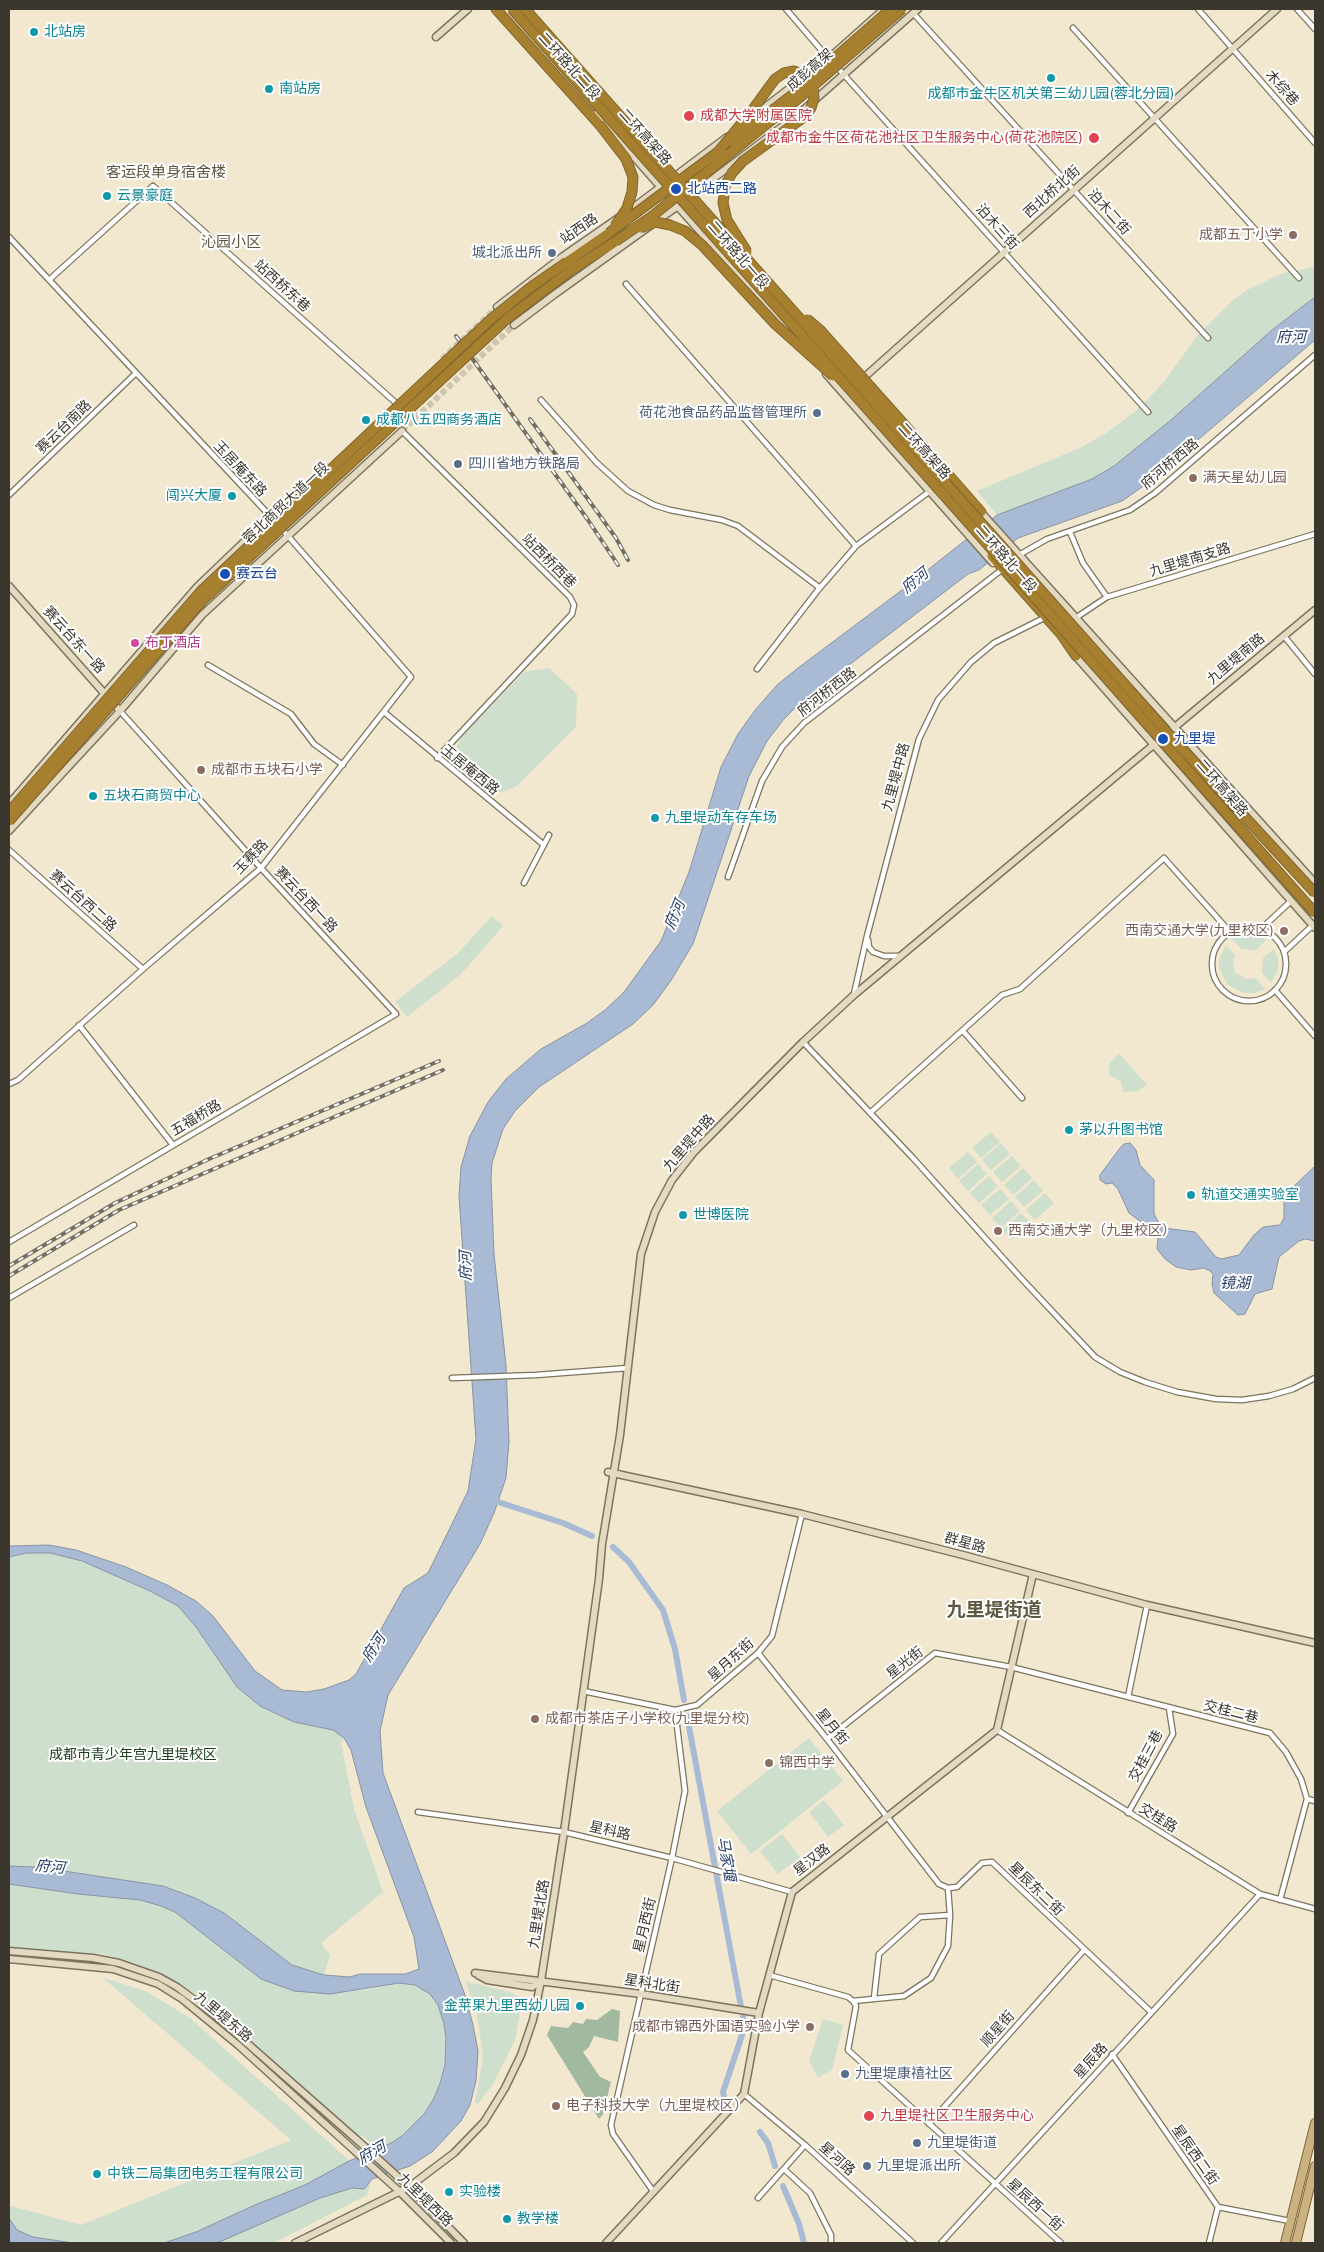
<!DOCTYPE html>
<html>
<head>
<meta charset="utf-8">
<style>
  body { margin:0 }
  #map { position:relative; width:1324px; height:2252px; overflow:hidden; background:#f1e8cf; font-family:Mulish,sans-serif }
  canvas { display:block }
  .frame { position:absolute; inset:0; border:10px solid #3b372e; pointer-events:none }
</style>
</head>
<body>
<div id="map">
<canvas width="1324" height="2252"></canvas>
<div class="frame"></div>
</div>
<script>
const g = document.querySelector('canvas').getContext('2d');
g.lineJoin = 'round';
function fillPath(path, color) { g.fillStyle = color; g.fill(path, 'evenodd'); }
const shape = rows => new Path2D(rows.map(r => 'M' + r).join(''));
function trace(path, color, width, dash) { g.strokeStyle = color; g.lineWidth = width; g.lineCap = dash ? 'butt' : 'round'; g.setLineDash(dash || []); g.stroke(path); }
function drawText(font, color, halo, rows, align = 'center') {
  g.font = font + ' Mulish,"Noto Sans SC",sans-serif'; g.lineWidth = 4; g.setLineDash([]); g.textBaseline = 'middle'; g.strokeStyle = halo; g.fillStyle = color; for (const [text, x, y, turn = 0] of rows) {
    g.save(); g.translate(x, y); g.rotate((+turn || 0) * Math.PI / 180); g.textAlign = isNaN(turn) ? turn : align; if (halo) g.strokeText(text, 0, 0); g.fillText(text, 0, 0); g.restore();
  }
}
fillPath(shape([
  [1315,267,1315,297,1272,330,1171,420,1114,466,1092,479,997,515,977,491,1082,447,1106,433,1137,410,1163,383,1198,335,1231,302,1247,290,1283,273],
  [549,668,577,694,576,727,517,786,502,792,485,791,458,767,456,748,463,735,524,672],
  [492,916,503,926,461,974,407,1017,395,1002,458,953],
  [1247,933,1257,934,1266,940,1256,950,1241,949,1232,939],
  [1226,945,1235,955,1233,964,1235,972,1246,979,1255,978,1265,989,1263,990,1254,993,1244,993,1228,985,1219,968,1219,959],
  [1274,949,1278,959,1278,969,1271,983,1262,973,1263,958],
  [1119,1053,1147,1085,1138,1091,1124,1092,1121,1082,1116,1078,1109,1076,1110,1063],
  [991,1132,1000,1142,981,1158,972,1148],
  [1001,1143,1010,1154,991,1170,982,1160],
  [968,1152,977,1162,958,1179,949,1168],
  [1012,1156,1021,1166,1002,1182,993,1172],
  [978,1164,987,1174,968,1191,959,1181],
  [1023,1168,1032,1178,1013,1195,1004,1185],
  [989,1176,998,1186,979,1203,970,1193],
  [1034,1180,1043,1191,1024,1207,1015,1197],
  [1000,1189,1009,1199,990,1215,981,1205],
  [1045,1193,1054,1203,1035,1220,1026,1210],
  [1011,1201,1020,1211,1001,1228,992,1218],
  [1021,1213,1031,1223,1011,1240,1002,1230],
  [26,1553,50,1553,82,1561,150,1591,178,1606,196,1627,237,1687,260,1706,294,1722,333,1730,344,1738,341,1743,354,1809,383,1892,321,1943,330,1955,324,1975,293,1965,224,1913,195,1898,163,1886,37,1867,9,1866,9,1557],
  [809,1738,843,1781,751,1854,717,1811],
  [824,1800,844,1825,828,1837,809,1812],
  [782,1834,800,1857,778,1874,760,1851],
  [9,1884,78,1894,140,1900,161,1906,175,1912,261,1979,364,1990,399,1983,415,1985,430,1994,438,2005,444,2024,446,2038,445,2065,434,2098,414,2126,391,2143,377,2149,363,2136,356,2136,196,1994,134,1963,102,1954,9,1949],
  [103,1978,146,1991,190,2018,371,2180,367,2195,274,2243,9,2243,9,2209,11,2206,81,2225,291,2140],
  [465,1981,510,1992,520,1998,521,2007,515,2040,493,2084,477,2105,475,2102,483,2058,481,2041,476,2010],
  [823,2019,843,2025,832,2070,818,2078,809,2061]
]), '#cedfcd');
fillPath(shape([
  [612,2009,620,2011,618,2042,594,2036,589,2047,583,2052,600,2077,611,2082,603,2114,599,2119,547,2035,551,2026,568,2028,573,2022,583,2024,586,2019,597,2020]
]), '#a1b99f');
const water = shape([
  [1315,297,1315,340,1145,485,1122,501,1018,538,979,570,968,574,802,701,784,719,767,741,749,776,693,944,670,982,653,1005,633,1024,539,1087,515,1111,503,1129,492,1163,491,1179,494,1254,506,1365,509,1442,506,1478,494,1513,480,1544,388,1695,380,1731,383,1773,465,1995,473,2025,478,2051,476,2081,470,2105,461,2121,432,2152,410,2166,372,2179,364,2189,352,2188,320,2198,217,2243,164,2243,196,2232,255,2205,305,2185,349,2161,391,2143,403,2135,424,2114,434,2098,440,2083,445,2065,446,2038,444,2024,438,2005,430,1994,415,1985,399,1983,330,1994,294,1991,261,1979,175,1912,161,1906,140,1900,78,1894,9,1884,9,1866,37,1867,163,1886,195,1898,224,1913,292,1965,324,1975,350,1977,360,1974,405,1974,419,1969,414,1937,366,1807,351,1750,344,1738,333,1730,294,1722,260,1706,237,1687,196,1627,178,1606,150,1591,82,1561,50,1553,26,1553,9,1557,9,1546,49,1545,76,1550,126,1567,167,1585,196,1601,213,1616,255,1671,282,1690,307,1692,324,1689,349,1680,356,1674,404,1588,428,1573,468,1491,476,1439,459,1196,461,1167,470,1136,488,1102,506,1079,541,1049,587,1023,605,1010,624,992,661,941,689,872,721,767,738,734,756,709,777,685,798,668,910,584,997,515,1092,479,1114,466,1171,420,1272,330,1315,297],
  [1130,1143,1136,1150,1140,1165,1154,1180,1154,1214,1160,1225,1164,1228,1195,1232,1216,1257,1221,1259,1239,1255,1254,1235,1263,1227,1280,1225,1284,1218,1284,1199,1288,1192,1315,1166,1315,1241,1305,1239,1299,1241,1279,1257,1272,1289,1255,1294,1245,1314,1238,1315,1214,1293,1212,1284,1213,1274,1210,1271,1204,1268,1191,1270,1176,1267,1165,1259,1157,1249,1158,1237,1156,1233,1129,1213,1118,1189,1112,1183,1106,1184,1100,1180,1100,1175,1120,1148,1124,1144,1130,1143],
  [9,2218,17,2230,33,2237,73,2243,9,2243,9,2218]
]);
fillPath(water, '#a9bad5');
trace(water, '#8893a3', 1);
trace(shape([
  [492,1500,563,1523,592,1536],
  [613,1547,629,1562,663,1610,675,1649,684,1700],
  [687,1716,741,2007],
  [724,2097,723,2092,744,2029,743,2017],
  [760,2132,768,2143,775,2166],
  [783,2186,799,2224,804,2243]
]), '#a9bad5', 6);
trace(shape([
  [442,359,497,307],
  [402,431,514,325]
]), '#cdc5af', 6, [6, 3]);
const street = shape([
  [786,9,829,59],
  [1198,9,1315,143],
  [1297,9,1315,29],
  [913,13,1208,338],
  [1073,28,1299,278],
  [836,66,1148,412],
  [9,237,271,517],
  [49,280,153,186,396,403],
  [626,284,856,546],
  [541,400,597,463,628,491,654,505,670,510,722,520,738,526,820,588],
  [402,431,570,597,574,605,572,614,437,758],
  [9,495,135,374],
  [1070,532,1083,563,1107,597],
  [1019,555,1047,539,1130,510,1155,493,1315,355],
  [1077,617,1107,597,1315,534],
  [1284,636,1315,674],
  [208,665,291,714,314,744,343,765],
  [757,669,818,590,856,546,930,491],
  [384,712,544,845],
  [9,850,143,969],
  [728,877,762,781,782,747,804,723,1000,571],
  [524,883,549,835],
  '1212 964a37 37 0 1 1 74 0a37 37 0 1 1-74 0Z',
  [1261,929,1291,901],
  [868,940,869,947,873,952,884,956,900,956],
  [1284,952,1313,925],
  [1275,990,1315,1036],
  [854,994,867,936,919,739,938,700,971,662,994,643,1042,619],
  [79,1025,173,1145],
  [963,1031,1022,1098],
  [803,1042,913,1158,1020,1277,1095,1357,1120,1372,1145,1382,1177,1392,1216,1399,1242,1400,1269,1396,1293,1389,1315,1378],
  [9,1084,18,1080,143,969,261,868,411,677,281,528],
  [870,1113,1002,995,1020,989,1164,858,1230,932],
  [9,1242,396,1014,261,868,120,711],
  [9,1298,134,1225],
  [452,1378,536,1375,628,1368],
  [758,1653,827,1739,939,1884,948,1888,957,1887,982,1863,992,1862,1151,2012],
  [583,1691,675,1710,697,1705,758,1653,772,1636,802,1514],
  [1128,1697,1147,1605],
  [997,1730,1260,1894,1315,1909],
  [827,1739,935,1653,1011,1667,1270,1733,1286,1752,1301,1779,1307,1799,1280,1900],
  [1307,1799,1315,1801],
  [418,1812,564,1832,672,1858,792,1892],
  [1128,1813,1173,1734,1169,1708],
  [769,1975,848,1997,853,2001,856,2006,848,2050,1061,2243],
  [874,1998,879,1954,920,1917,950,1915],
  [853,2001,904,1996,931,1978,948,1946,950,1915,948,1888],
  [1112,2054,1218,2207,1290,2221],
  [744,2094,805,2145,913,2243],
  [929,2124,1084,1950],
  [784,2169,810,2193,831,2235,831,2243],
  [653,2191,613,2134,611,2125,672,1858,685,1791,675,1710],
  [758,2198,805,2145],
  [941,2243,1260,1894],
  [1209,2243,1218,2207]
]);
const secondary = shape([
  [436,37,468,9],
  [596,114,788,331],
  [747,121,829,58,884,9],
  [689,197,800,113,918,9],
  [497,307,562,257,634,207,727,137],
  [514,325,555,294,682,203],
  [826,374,993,563],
  [860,381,1277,9],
  [978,509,1315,883],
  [9,586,120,711],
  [1073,653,1315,928],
  [9,804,197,587,270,517,313,481],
  [9,831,120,711,202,615,402,431],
  [608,1472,802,1514,963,1555,1147,1605,1315,1643],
  [9,1951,93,1958,119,1963,159,1977,177,1987,215,2015,365,2147,409,2187,464,2243],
  [9,1959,113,1969,158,1984,182,1999,238,2045,400,2192,451,2243],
  [475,1973,641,1994,759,2013],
  [478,1975,487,1980,532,1987,541,1981],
  [295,2243,409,2187,454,2153,484,2122,505,2088,521,2055,533,2020,541,1981,564,1832,599,1579,602,1544,620,1435,641,1254,655,1212,672,1180,694,1152,803,1042,854,995,1315,610],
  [606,2243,744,2094,759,2013,792,1892,997,1730,1033,1574]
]);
const primary = shape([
  [1285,2243,1315,2123],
  [1296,2243,1315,2166]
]);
const highway = shape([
  [496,9,599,124],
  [567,262,609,233],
  [570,271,616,241],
  [925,448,981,512],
  [992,556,1061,634,1076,656]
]);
trace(street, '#7c745e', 7);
trace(secondary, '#7c745e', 9);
trace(primary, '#81662f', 10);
trace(highway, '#81662f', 11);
trace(street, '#fff', 4.5);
trace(secondary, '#e4d9c1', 6);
trace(primary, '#cab282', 8);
trace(highway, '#a67f2f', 9);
const rail = shape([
  [456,336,588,520,618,565],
  [530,419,616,538,628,560],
  [9,1266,115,1203,209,1159,439,1061],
  [9,1276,119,1210,443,1070]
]);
trace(rail, '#756f61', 4);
trace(rail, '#fff', 2, [5.5]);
const highwayBridge = shape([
  [512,9,1315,913],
  [525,9,1173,739,1315,893],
  [599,124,626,159,633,177,632,192,627,208,615,226],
  [732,141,796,92,891,9],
  [718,152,751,112,775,79,784,73,794,71,806,77,813,87,814,98,811,108,804,117,743,161,732,173,725,186,723,203,727,220,747,252],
  [641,228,655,222,670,225,685,231,702,245,775,324,833,376],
  [609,233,722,149],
  [616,241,651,217,799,98,902,9],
  [807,319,820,330,925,448],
  [9,812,201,591,491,319,531,287,567,262],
  [9,821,202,601,509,317,570,271]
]);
trace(highwayBridge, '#81662f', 11, []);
trace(highwayBridge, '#a67f2f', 9);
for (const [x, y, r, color] of [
  [34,32,5,"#0f9aa8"],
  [1051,78,5,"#0f9aa8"],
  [269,89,5,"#0f9aa8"],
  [689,116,6,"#e0444e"],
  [1094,138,6,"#e0444e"],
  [676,189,6,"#1a4fb4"],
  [107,196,5,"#0f9aa8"],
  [1293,235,5,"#8d6e63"],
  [552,253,5,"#5c6f8a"],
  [817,413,5,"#5c6f8a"],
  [366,420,5,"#0f9aa8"],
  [458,464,5,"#5c6f8a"],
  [1193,478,5,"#8d6e63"],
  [232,496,5,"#0f9aa8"],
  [225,574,6,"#1a4fb4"],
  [135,643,5,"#d1479c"],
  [1163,739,6,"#1a4fb4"],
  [201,770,5,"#8d6e63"],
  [93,796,5,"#0f9aa8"],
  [655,818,5,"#0f9aa8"],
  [1284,931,5,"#8d6e63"],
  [1069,1130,5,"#0f9aa8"],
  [1191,1195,5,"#0f9aa8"],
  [683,1215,5,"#0f9aa8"],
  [998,1231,5,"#8d6e63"],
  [535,1719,5,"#8d6e63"],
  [769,1763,5,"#8d6e63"],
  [580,2006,5,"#0f9aa8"],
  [810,2027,5,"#8d6e63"],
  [845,2074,5,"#5c6f8a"],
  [556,2106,5,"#8d6e63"],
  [869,2116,6,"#e0444e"],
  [917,2143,5,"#5c6f8a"],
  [867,2166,5,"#5c6f8a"],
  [97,2174,5,"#0f9aa8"],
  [449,2192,5,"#0f9aa8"],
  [507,2219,5,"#0f9aa8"]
]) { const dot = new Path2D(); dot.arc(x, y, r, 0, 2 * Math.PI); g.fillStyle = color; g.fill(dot); trace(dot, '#fff', 2); }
drawText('14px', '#0d838f', '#fff', [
  ["北站房",44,32],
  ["南站房",279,89],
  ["成都市金牛区机关第三幼儿园(蓉北分园)",1051,94,"center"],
  ["云景豪庭",117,196],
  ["成都八五四商务酒店",376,420],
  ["闯兴大厦",222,496,"right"],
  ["五块石商贸中心",103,796],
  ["九里堤动车存车场",665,818],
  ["茅以升图书馆",1079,1130],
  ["轨道交通实验室",1201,1195],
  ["世博医院",693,1215],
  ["金苹果九里西幼儿园",570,2006,"right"],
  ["中铁二局集团电务工程有限公司",107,2174],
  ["实验楼",459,2192],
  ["教学楼",517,2219]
], 'left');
drawText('14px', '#3b372e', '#fff', [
  ["二环路北二段",569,66,48],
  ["成彭高架",810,70,-41],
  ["木综巷",1282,88,49],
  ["二环高架路",645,137,48],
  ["西北桥北街",1052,192,-42],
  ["泊木二街",1109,212,48],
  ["泊木三街",997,227,48],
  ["站西路",579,229,-34],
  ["二环路北一段",738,255,49],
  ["站西桥东巷",282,286,42],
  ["赛云台南路",64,427,-44],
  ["二环高架路",924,451,48],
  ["府河桥西路",1170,464,-40],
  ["玉居庵东路",240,469,47],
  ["蓉北商贸大道一段",286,503,-43],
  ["二环路北一段",1006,559,49],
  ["九里堤南支路",1190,560,-17],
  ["站西桥西巷",549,561,45],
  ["赛云台东一路",74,640,48],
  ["九里堤南路",1236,659,-40],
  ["府河桥西路",827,692,-38],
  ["玉居庵西路",470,770,39],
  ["九里堤中路",896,777,-75],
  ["二环高架路",1222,788,49],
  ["玉赛路",251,857,-46],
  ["赛云台西一路",306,900,47],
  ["赛云台西二路",83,901,42],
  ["五福桥路",196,1118,-31],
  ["九里堤中路",689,1143,-49],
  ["群星路",965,1543,15],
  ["星月东街",731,1660,-42],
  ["星光街",905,1663,-38],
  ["交桂二巷",1231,1712,14],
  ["星月街",832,1727,51],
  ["交桂三巷",1146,1756,-62],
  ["交桂路",1158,1818,32],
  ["星科路",610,1831,13],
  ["星汉路",812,1860,-38],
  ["星辰东二街",1036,1889,44],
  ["九里堤北路",539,1914,-81],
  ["星月西街",645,1925,-77],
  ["星科北街",652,1984,9],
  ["九里堤东路",223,2017,40],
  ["顺星街",998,2029,-48],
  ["星辰路",1091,2061,-48],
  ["星辰西二街",1195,2155,55],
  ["星河路",837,2159,42],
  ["九里堤西路",425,2200,44],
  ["星辰西一街",1035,2205,42]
]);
drawText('14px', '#be3a42', '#fff', [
  ["成都大学附属医院",700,116],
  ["成都市金牛区荷花池社区卫生服务中心(荷花池院区)",1083,138,"right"],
  ["九里堤社区卫生服务中心",880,2116]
], 'left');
drawText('14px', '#164399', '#fff', [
  ["北站西二路",687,189],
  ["赛云台",236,574],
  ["九里堤",1174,739]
], 'left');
drawText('14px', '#785e54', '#fff', [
  ["成都五丁小学",1283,235,"right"],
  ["满天星幼儿园",1203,478],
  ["成都市五块石小学",211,770],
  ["西南交通大学(九里校区)",1274,931,"right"],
  ["西南交通大学（九里校区）",1008,1231],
  ["成都市茶店子小学校(九里堤分校)",545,1719],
  ["锦西中学",779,1763],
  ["成都市锦西外国语实验小学",800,2027,"right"],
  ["电子科技大学（九里堤校区）",566,2106]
], 'left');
drawText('14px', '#4e5e75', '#fff', [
  ["城北派出所",542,253,"right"],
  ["荷花池食品药品监督管理所",807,413,"right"],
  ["四川省地方铁路局",468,464],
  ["九里堤康禧社区",855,2074],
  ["九里堤街道",927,2143],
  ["九里堤派出所",877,2166]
], 'left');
drawText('14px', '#b23c85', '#fff', [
  ["布丁酒店",145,643]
], 'left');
drawText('14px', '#1c401c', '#fff', [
  ["成都市青少年宫九里堤校区",133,1755]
]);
drawText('15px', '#5e5742', '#fff', [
  ["客运段单身宿舍楼",166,172],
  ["沁园小区",231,242]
]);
drawText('italic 15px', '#2a4169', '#fff', [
  ["府河",1291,337],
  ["府河",915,581,-39],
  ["府河",675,915,-67],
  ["府河",466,1266,-91],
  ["镜湖",1235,1283],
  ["府河",374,1648,-57],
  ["马家堰",726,1859,80],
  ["府河",50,1867,6],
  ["府河",372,2153,-30]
]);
drawText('bold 19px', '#5e5742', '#fff', [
  ["九里堤街道",994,1610]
]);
</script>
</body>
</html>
